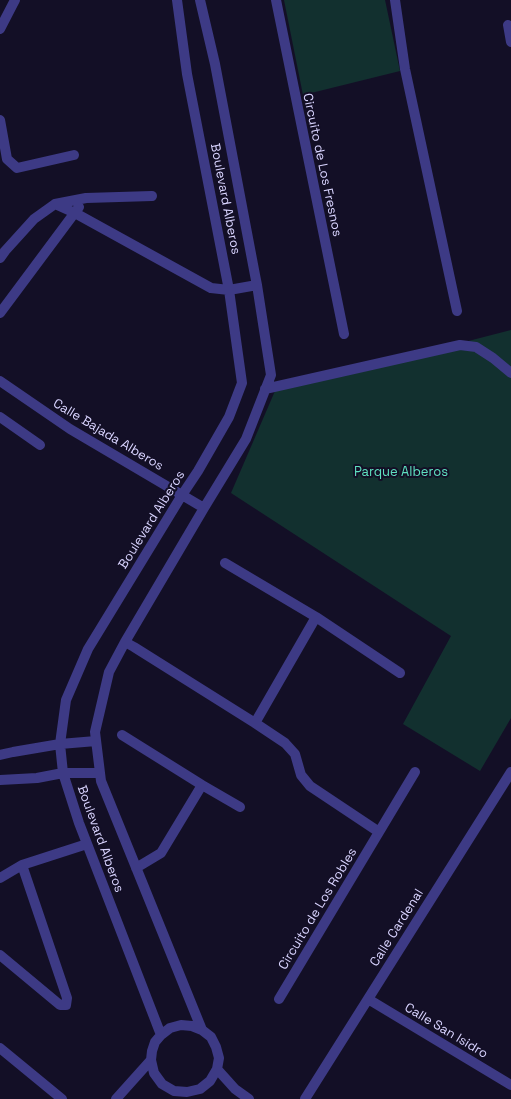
<!DOCTYPE html>
<html>
<head>
<meta charset="utf-8">
<style>
  body { margin:0 }
  canvas { display:block; background:#130f26 }
</style>
</head>
<body>
<canvas width="511" height="1099"></canvas>
<script>
const g = document.querySelector('canvas').getContext('2d');
g.lineJoin = 'round';
function fillPath(path, color) { g.fillStyle = color; g.fill(path, 'evenodd'); }
const shape = rows => new Path2D(rows.map(r => 'M' + r).join(''));
function trace(path, color, width, dash) { g.strokeStyle = color; g.lineWidth = width; g.lineCap = dash ? 'butt' : 'round'; g.setLineDash(dash || []); g.stroke(path); }
function drawText(font, color, halo, rows, align = 'center') {
  g.font = font + ' "Space Grotesk",sans-serif'; g.lineWidth = 4; g.setLineDash([]); g.textBaseline = 'middle'; g.strokeStyle = halo; g.fillStyle = color; for (const [text, x, y, turn = 0] of rows) {
    g.save(); g.translate(x, y); g.rotate((+turn || 0) * Math.PI / 180); g.textAlign = isNaN(turn) ? turn : align; if (halo) g.strokeText(text, 0, 0); g.fillText(text, 0, 0); g.restore();
  }
}
fillPath(shape([
  [284,0,385,0,400,71,303,95],
  [511,330,511,718,480,771,403,724,451,636,231,493,275,391]
]), '#12302f');
trace(shape([
  [200,0,215,64,255,275,257,285,271,375,246,439,204,508,125,642,109,672,95,732,101,781,202,1030,211,1037,216,1047,219,1058,217,1069,210,1081,200,1089,187,1092,174,1091,162,1084,154,1073,151,1060,152,1051,155,1042,161,1035,170,1028,181,1025,192,1026,202,1030],
  [276,0,344,334],
  [395,0,405,69,457,311],
  [508,25,511,42],
  [0,29,15,0],
  [0,120,7,159,17,168,74,155],
  [55,204,75,213,211,288,229,290,257,285],
  [0,258,5,251,34,219,55,204,86,198,152,196],
  [0,313,79,207],
  [0,381,70,429,204,508],
  [265,389,460,345,476,347,493,358,511,373],
  [0,417,40,445],
  [225,563,316,617,400,673],
  [125,642,134,647,255,723,285,743,295,754,301,775,310,786,379,832],
  [255,723,316,617],
  [122,735,202,785,240,807],
  [0,755,13,752,60,744,96,741],
  [0,780,37,778,63,773,100,773],
  [136,868,161,853,202,785],
  [0,878,22,865,87,844],
  [0,955,60,1005,66,1005,67,998,22,865],
  [279,999,415,772],
  [368,999,511,1085],
  [161,1035,79,823,63,773,60,744,66,700,88,649,182,495,198,471,229,417,242,383,229,290,187,74,177,0],
  [0,1048,62,1099],
  [217,1069,235,1089,249,1099],
  [116,1099,151,1060],
  [305,1099,511,772]
]), '#3d3a85', 10);
drawText('13px', '#d9d4ff', '#130f26', [
  ["Circuito de Los Fresnos",322,165,78],
  ["Boulevard Alberos",225,199,79],
  ["Calle Bajada Alberos",108,435,31],
  ["Boulevard Alberos",152,520,-58],
  ["Boulevard Alberos",100,839,70],
  ["Circuito de Los Robles",318,909,-59],
  ["Calle Cardenal",397,928,-58],
  ["Calle San Isidro",446,1031,31]
]);
drawText('13px', '#5fe0c0', '#130f26', [
  ["Parque Alberos",401,472]
]);
</script>
</body>
</html>
